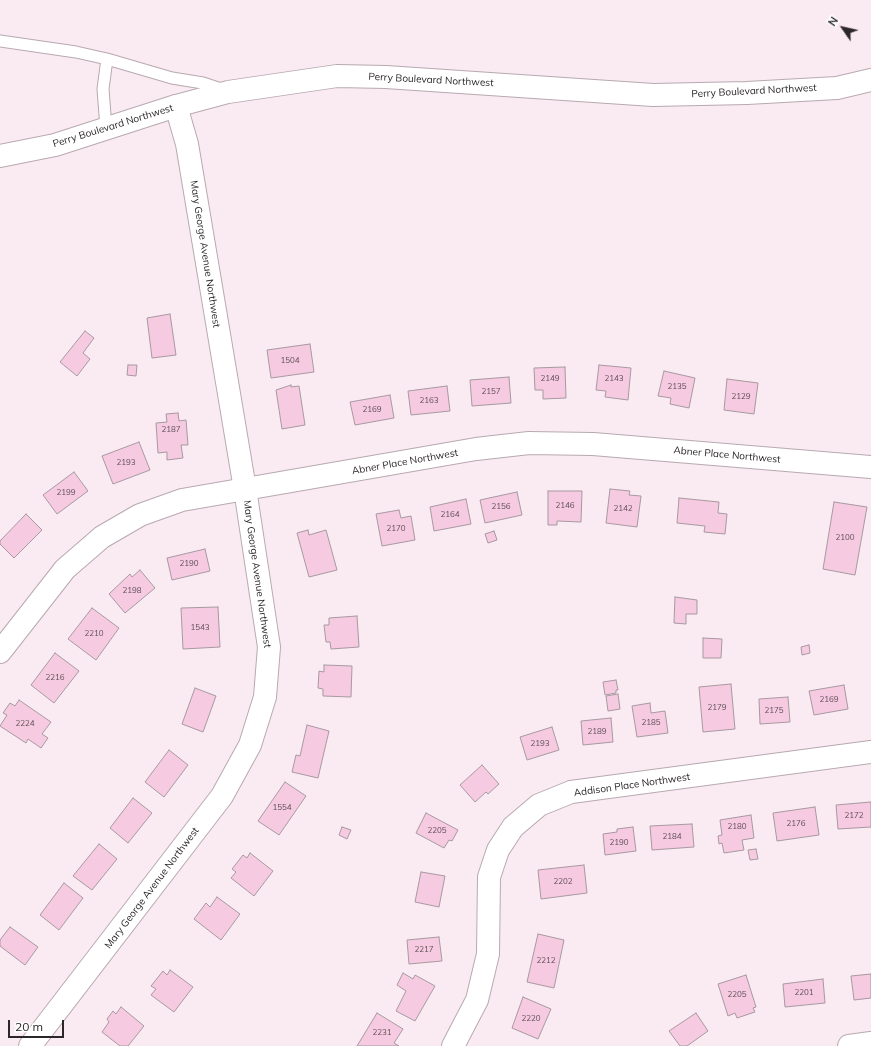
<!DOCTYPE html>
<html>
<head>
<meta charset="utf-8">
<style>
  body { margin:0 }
  #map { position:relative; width:871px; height:1046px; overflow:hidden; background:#faeaf2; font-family:Mulish,sans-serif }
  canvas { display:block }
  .north { position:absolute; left:823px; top:8px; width:40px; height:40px; -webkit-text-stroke:3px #fff; paint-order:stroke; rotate:304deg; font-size:11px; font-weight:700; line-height:16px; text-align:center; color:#2b2629 }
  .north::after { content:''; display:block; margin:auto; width:14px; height:18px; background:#2b2629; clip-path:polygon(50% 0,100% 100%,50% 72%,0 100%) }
  .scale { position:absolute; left:8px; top:1020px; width:56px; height:18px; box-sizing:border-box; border:2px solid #2b2629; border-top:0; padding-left:5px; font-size:12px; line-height:14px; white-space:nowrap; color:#2b2629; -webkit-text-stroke:3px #fff; paint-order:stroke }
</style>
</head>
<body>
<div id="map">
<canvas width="871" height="1046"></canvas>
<div class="north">N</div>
<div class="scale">20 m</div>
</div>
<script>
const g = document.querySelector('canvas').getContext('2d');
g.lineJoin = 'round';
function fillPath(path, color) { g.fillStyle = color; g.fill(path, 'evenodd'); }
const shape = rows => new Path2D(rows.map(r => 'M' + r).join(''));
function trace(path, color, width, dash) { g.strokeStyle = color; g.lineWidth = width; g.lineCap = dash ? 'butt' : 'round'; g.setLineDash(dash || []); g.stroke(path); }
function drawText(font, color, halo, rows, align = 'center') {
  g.font = font + ' Mulish,sans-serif'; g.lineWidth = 3; g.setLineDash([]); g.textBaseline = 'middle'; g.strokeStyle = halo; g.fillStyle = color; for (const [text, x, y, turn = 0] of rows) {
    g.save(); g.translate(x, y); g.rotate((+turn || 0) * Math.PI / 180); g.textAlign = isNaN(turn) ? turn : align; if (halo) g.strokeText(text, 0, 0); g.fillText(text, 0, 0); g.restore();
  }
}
const building = shape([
  [170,314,176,355,152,358,147,318,170,314],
  [85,331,94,338,83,353,90,359,77,376,60,362,85,331],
  [310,344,314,372,271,378,267,350,310,344],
  [128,365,137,365,136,376,127,375,128,365],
  [599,365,631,368,628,400,605,397,606,391,596,390,599,365],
  [565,367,566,398,543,399,543,390,535,390,534,368,565,367],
  [664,371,695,378,689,408,670,404,671,398,658,396,664,371],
  [509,377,511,403,472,406,470,380,509,377],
  [727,379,758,383,754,414,724,410,727,379],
  [291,385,291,387,299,386,305,425,282,429,276,390,291,385],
  [447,386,450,411,411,415,408,391,447,386],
  [390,395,394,418,355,425,350,402,390,395],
  [178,413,179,421,186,420,188,445,181,445,183,458,167,460,167,452,158,453,156,423,167,422,166,414,178,413],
  [139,442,150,470,113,484,102,456,139,442],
  [74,472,88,491,57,514,43,495,74,472],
  [610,489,630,491,629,495,641,496,637,527,606,523,610,489],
  [548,491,582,491,581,522,557,521,557,525,548,525,548,491],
  [517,492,522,515,485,523,480,500,517,492],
  [679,498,719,502,718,513,727,514,725,534,704,532,705,526,677,523,679,498],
  [466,499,471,524,434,531,430,507,466,499],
  [834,502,867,507,855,575,823,569,834,502],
  [399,510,401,518,411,516,415,540,382,546,376,514,399,510],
  [26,514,42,530,14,558,0,544,0,541,26,514],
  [308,530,309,535,326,530,337,570,309,577,297,533,308,530],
  [494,531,497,540,488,543,485,534,494,531],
  [205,549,210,571,172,580,167,558,205,549],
  [140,570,155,588,125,613,109,594,130,574,132,577,140,570],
  [675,597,697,600,697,614,686,614,686,624,674,623,675,597],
  [218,607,220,647,183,649,181,608,218,607],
  [92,608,119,628,96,660,68,639,92,608],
  [357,616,359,647,331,649,330,642,326,642,324,625,329,625,329,618,357,616],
  [703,638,722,639,721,658,703,658,703,638],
  [809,645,810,653,802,655,801,647,809,645],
  [55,653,79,671,54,703,31,685,55,653],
  [324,665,352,666,351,697,323,696,323,689,318,688,319,671,324,672,324,665],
  [616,680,618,690,616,690,616,693,605,695,603,682,616,680],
  [731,684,735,729,703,732,699,687,731,684],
  [844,685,848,709,814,715,809,691,844,685],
  [195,688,216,696,203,732,182,724,195,688],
  [618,694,620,709,608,711,606,696,618,694],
  [788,697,790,722,760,724,759,699,788,697],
  [19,700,51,722,42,734,48,738,41,748,28,739,26,743,0,726,7,715,3,713,10,703,15,706,19,700],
  [650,703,651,713,665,711,668,733,637,737,632,706,650,703],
  [611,718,613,742,583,745,581,721,611,718],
  [307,725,329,731,318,778,292,772,296,755,300,756,307,725],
  [552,727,559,750,527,760,520,737,552,727],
  [169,750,188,765,164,797,145,782,169,750],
  [482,765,499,784,488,794,486,792,475,802,460,785,482,765],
  [285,782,306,796,279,835,258,821,285,782],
  [133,798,152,813,128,843,110,828,133,798],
  [871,802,871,827,838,829,836,805,871,802],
  [815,807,819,835,777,841,773,813,815,807],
  [426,813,458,830,452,841,449,840,444,848,416,833,426,813],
  [751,815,754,838,742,840,744,850,724,853,722,843,719,844,718,836,722,835,720,820,751,815],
  [692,824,694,847,652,850,650,826,692,824],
  [342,827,351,830,347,839,339,835,342,827],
  [633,827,636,851,605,855,603,834,617,832,617,829,633,827],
  [99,844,117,859,92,890,73,876,99,844],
  [756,849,758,859,750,860,748,850,756,849],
  [250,853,273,871,254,896,231,878,236,872,232,869,243,855,247,858,250,853],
  [584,865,587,893,541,899,538,870,584,865],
  [421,872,445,876,439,907,415,902,421,872],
  [64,883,83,898,59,930,40,915,64,883],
  [217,897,240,914,221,940,194,919,206,903,210,907,217,897],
  [10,927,38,947,25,965,0,946,0,940,10,927],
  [538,934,564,940,554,988,527,982,538,934],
  [439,937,442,961,409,964,407,940,439,937],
  [170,970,193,987,174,1012,151,995,156,989,151,986,163,971,167,975,170,970],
  [403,973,413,979,415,975,435,986,415,1021,396,1011,406,991,397,985,403,973],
  [871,974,871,998,854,1000,851,976,871,974],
  [746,975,756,1007,753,1008,755,1012,737,1018,735,1013,728,1016,718,984,746,975],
  [823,979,825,1003,785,1007,783,984,823,979],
  [523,997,551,1009,538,1039,512,1028,523,997],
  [121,1007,144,1026,128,1046,120,1046,102,1032,109,1022,107,1019,113,1011,116,1014,121,1007],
  [377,1013,403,1029,394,1043,399,1046,357,1046,377,1013],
  [696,1013,708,1031,687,1046,680,1046,669,1031,696,1013]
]);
fillPath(building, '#f6cae0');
trace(building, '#a799a0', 1);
const lane = shape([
  [0,41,76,52,107,59,172,78,203,83,224,90],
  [106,128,103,89,107,59]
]);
const street = shape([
  [0,652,65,569,102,537,140,515,182,500,476,449,529,443,593,444,871,467],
  [30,1046,222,796,250,745,265,697,269,647,245,489,187,144,176,106],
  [453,1046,477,1000,488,954,489,877,498,850,513,827,539,805,571,792,871,752],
  [849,1046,871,1043]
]);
const secondary = shape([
  [0,156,55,145,176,106,228,92,337,76,386,77,653,95,747,93,837,88,871,80]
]);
trace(lane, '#b8a9b0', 13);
trace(street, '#b8a9b0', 24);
trace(secondary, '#b8a9b0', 24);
trace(lane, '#fff', 11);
trace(street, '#fff', 22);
trace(secondary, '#fff', 22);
drawText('8px', '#5e4f57', null, [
  ["1504",290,361],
  ["2149",550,379],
  ["2143",614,379],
  ["2135",677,387],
  ["2157",491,392],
  ["2129",741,397],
  ["2163",429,401],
  ["2169",372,410],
  ["2187",171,430],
  ["2193",126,463],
  ["2199",66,493],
  ["2146",565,506],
  ["2156",501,507],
  ["2142",623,509],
  ["2164",450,515],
  ["2170",396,529],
  ["2100",845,538],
  ["2190",189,564],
  ["2198",132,591],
  ["1543",200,628],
  ["2210",94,634],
  ["2216",55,678],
  ["2169",829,700],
  ["2179",717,708],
  ["2175",774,711],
  ["2185",651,723],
  ["2224",25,724],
  ["2189",597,732],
  ["2193",540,744],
  ["1554",282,808],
  ["2172",854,816],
  ["2176",796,824],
  ["2180",737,827],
  ["2205",437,831],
  ["2184",672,837],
  ["2190",619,843],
  ["2202",563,882],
  ["2217",424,950],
  ["2212",546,961],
  ["2201",804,993],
  ["2205",737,995],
  ["2220",531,1019],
  ["2231",382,1033]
]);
drawText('10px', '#2b2629', '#fff', [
  ["Perry Boulevard Northwest",431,80,3],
  ["Perry Boulevard Northwest",754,91,-3],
  ["Perry Boulevard Northwest",113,126,-17],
  ["Mary George Avenue Northwest",205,254,81],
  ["Abner Place Northwest",727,455,5],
  ["Abner Place Northwest",405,462,-10],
  ["Mary George Avenue Northwest",257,574,82],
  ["Addison Place Northwest",632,785,-8],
  ["Mary George Avenue Northwest",152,888,-53]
]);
</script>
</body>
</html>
